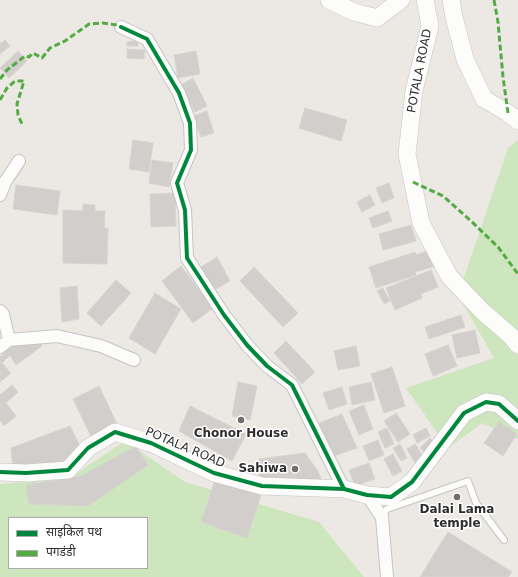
<!DOCTYPE html>
<html>
<head>
<meta charset="utf-8">
<style>
  body { margin:0 }
  #map { position:relative; width:518px; height:577px; overflow:hidden; background:#ece8e4; font-family:"DejaVu Sans","Noto Sans Devanagari",sans-serif }
  canvas { display:block }
  .legend { position:absolute; left:8px; top:517px; width:140px; height:52px; box-sizing:border-box; background:#fff; border:1px solid #ababab; margin:0; padding:5px 7px; list-style:none; font-size:12px; color:#2e2e2e }
  .legend li { display:flex; align-items:center; gap:8px; height:20px }
  .legend b { width:20px; border:1px solid #ababab }
</style>
</head>
<body>
<div id="map">
<canvas width="518" height="577"></canvas>
<ul class="legend">
<li><b style="height:5px;background:#00873e"></b>साइकिल पथ</li>
<li><b style="height:5px;background:#54ab44"></b>पगडंडी</li>
</ul>
</div>
<script>
const g = document.querySelector('canvas').getContext('2d');
g.lineJoin = 'round';
function fillPath(path, color) { g.fillStyle = color; g.fill(path, 'evenodd'); }
const shape = rows => new Path2D(rows.map(r => 'M' + r).join(''));
function trace(path, color, width, dash) { g.strokeStyle = color; g.lineWidth = width; g.lineCap = dash ? 'butt' : 'round'; g.setLineDash(dash || []); g.stroke(path); }
function drawText(font, color, halo, rows, align = 'center') {
  g.font = font + ' "DejaVu Sans",sans-serif'; g.lineWidth = 3; g.setLineDash([]); g.textBaseline = 'middle'; g.strokeStyle = halo; g.fillStyle = color; for (const [text, x, y, turn = 0] of rows) {
    g.save(); g.translate(x, y); g.rotate((+turn || 0) * Math.PI / 180); g.textAlign = isNaN(turn) ? turn : align; if (halo) g.strokeText(text, 0, 0); g.fillText(text, 0, 0); g.restore();
  }
}
fillPath(shape([
  [518,140,518,439,482,423,448,448,406,388,494,358,458,295,508,148],
  [125,441,185,482,319,522,364,577,0,577,0,484,68,479],
  [9,518,147,518,147,568,9,568]
]), '#cee6be');
const building = shape([
  [5,40,10,46,0,54,0,44,5,40],
  [138,41,138,46,127,46,127,42,138,41],
  [127,49,145,50,144,59,127,58,127,49],
  [18,51,27,61,9,78,0,68,18,51],
  [196,51,200,74,178,78,174,55,196,51],
  [193,78,207,106,195,112,181,85,193,78],
  [305,108,347,120,341,141,299,128,305,108],
  [207,111,214,133,201,137,193,116,207,111],
  [133,140,153,143,149,172,129,169,133,140],
  [152,160,173,163,169,187,149,183,152,160],
  [389,183,394,198,382,203,376,188,389,183],
  [16,185,60,191,57,215,13,209,16,185],
  [175,193,176,226,151,227,150,194,175,193],
  [370,195,375,205,362,212,357,202,370,195],
  [83,204,95,205,95,211,105,211,104,228,108,228,107,264,63,263,63,210,83,211,83,204],
  [388,211,392,221,373,228,369,218,388,211],
  [411,225,416,241,383,250,379,234,411,225],
  [430,250,435,266,415,272,416,275,376,288,369,267,415,252,416,255,430,250],
  [217,257,230,281,214,290,201,267,217,257],
  [181,266,213,308,193,323,162,281,181,266],
  [254,267,298,313,283,327,240,281,254,267],
  [431,270,438,287,421,294,422,298,395,310,386,288,431,270],
  [116,280,131,293,101,326,87,313,116,280],
  [77,286,79,319,62,322,60,288,77,286],
  [383,288,390,301,384,304,377,291,383,288],
  [155,293,181,309,155,354,129,338,155,293],
  [461,315,465,327,429,339,425,327,461,315],
  [475,330,480,353,457,358,452,335,475,330],
  [286,341,315,372,302,384,274,353,286,341],
  [40,342,42,346,16,365,10,355,2,363,0,361,0,357,12,346,40,342],
  [448,345,457,366,433,376,425,354,448,345],
  [356,346,360,366,338,370,334,351,356,346],
  [0,361,11,373,0,382,0,361],
  [392,367,405,406,384,413,371,374,392,367],
  [238,382,257,386,250,420,232,416,238,382],
  [371,382,375,400,352,405,349,387,371,382],
  [12,385,18,392,6,403,16,416,4,426,0,420,0,395,12,385],
  [99,386,117,424,91,436,73,399,99,386],
  [342,387,347,404,329,410,323,393,342,387],
  [364,405,373,429,359,435,349,411,364,405],
  [190,406,246,434,232,461,179,431,190,406],
  [396,413,410,434,398,442,384,421,396,413],
  [342,414,357,448,334,456,319,423,342,414],
  [499,422,517,434,503,456,484,443,499,422],
  [70,426,82,450,67,463,13,469,11,448,70,426],
  [387,428,394,444,385,448,378,432,387,428],
  [426,428,430,436,417,443,413,435,426,428],
  [430,438,443,452,434,462,420,448,430,438],
  [378,440,384,455,369,461,363,446,378,440],
  [400,444,407,458,401,461,393,448,400,444],
  [415,444,429,466,420,472,407,449,415,444],
  [136,446,148,465,88,506,29,504,26,485,81,476,136,446],
  [305,453,318,471,327,495,260,490,259,459,305,453],
  [393,454,402,471,393,476,384,459,393,454],
  [369,463,375,479,355,486,349,470,369,463],
  [215,480,261,495,247,538,201,522,215,480],
  [448,532,512,572,508,577,420,577,448,532]
]);
fillPath(building, '#d1cecb');
trace(building, '#d7d4d0', 1);
const lane = shape([
  [382,517,387,509,468,481,476,503,504,540]
]);
const street = shape([
  [121,27,147,39,179,93,190,123,191,150,177,183,185,210,187,258,224,315,247,345,267,366,292,385,344,489],
  [0,195,5,182,19,161],
  [0,311,3,314,9,340],
  [0,347,9,340,57,336,101,346,134,360],
  [367,495,382,517,387,577]
]);
const secondary = shape([
  [329,0,354,12,377,18,401,0],
  [425,0,430,26,414,91,407,154,421,223,449,276,482,311,511,336,518,345],
  [451,0,454,17,465,59,484,99,508,113,518,121],
  [0,472,26,473,68,470,88,448,115,432,151,443,214,473,262,486,344,489,367,495,391,497,412,482,464,413,486,402,499,404,518,421]
]);
trace(lane, '#c5c4c5', 8);
trace(street, '#c5c4c5', 14);
trace(secondary, '#c5c4c5', 18);
trace(lane, '#fcfcfb', 6);
trace(street, '#fcfcfb', 12);
trace(secondary, '#fcfcfb', 17);
trace(shape([
  [494,0,498,22,503,77,508,113],
  [0,79,7,70,25,56,29,57,33,53,42,58,50,48,65,41,89,24,103,23,117,25,123,28],
  [0,100,7,88,15,81,24,81,17,104,18,115,22,124],
  [413,182,443,196,471,221,498,247,518,274]
]), '#54ab44', 3, [6, 3]);
trace(shape([
  [121,27,147,39,179,93,190,123,191,150,177,183,185,210,187,258,224,315,247,345,267,366,292,385,344,489],
  [0,472,26,473,68,470,88,448,115,432,151,443,214,473,262,486,344,489,367,495,391,497,412,482,464,413,486,402,499,404,518,421]
]), '#00873e', 4);
for (const [x, y, r, color] of [
  [241,420,4,"#706f6e"],
  [295,469,4,"#706f6e"],
  [457,497,4,"#706f6e"]
]) { const dot = new Path2D(); dot.arc(x, y, r, 0, 2 * Math.PI); g.fillStyle = color; g.fill(dot); trace(dot, '#fff', 1.5); }
drawText('12px', '#2e2e2e', '#fff', [
  ["POTALA ROAD",420,71,-79],
  ["POTALA ROAD",185,448,23]
]);
drawText('bold 12px', '#2e2e2e', '#fff', [
  ["Chonor House",241,434],
  ["Sahiwa",287,469,"right"],
  ["Dalai Lama",457,510],
  ["temple",457,524]
]);
</script>
</body>
</html>
